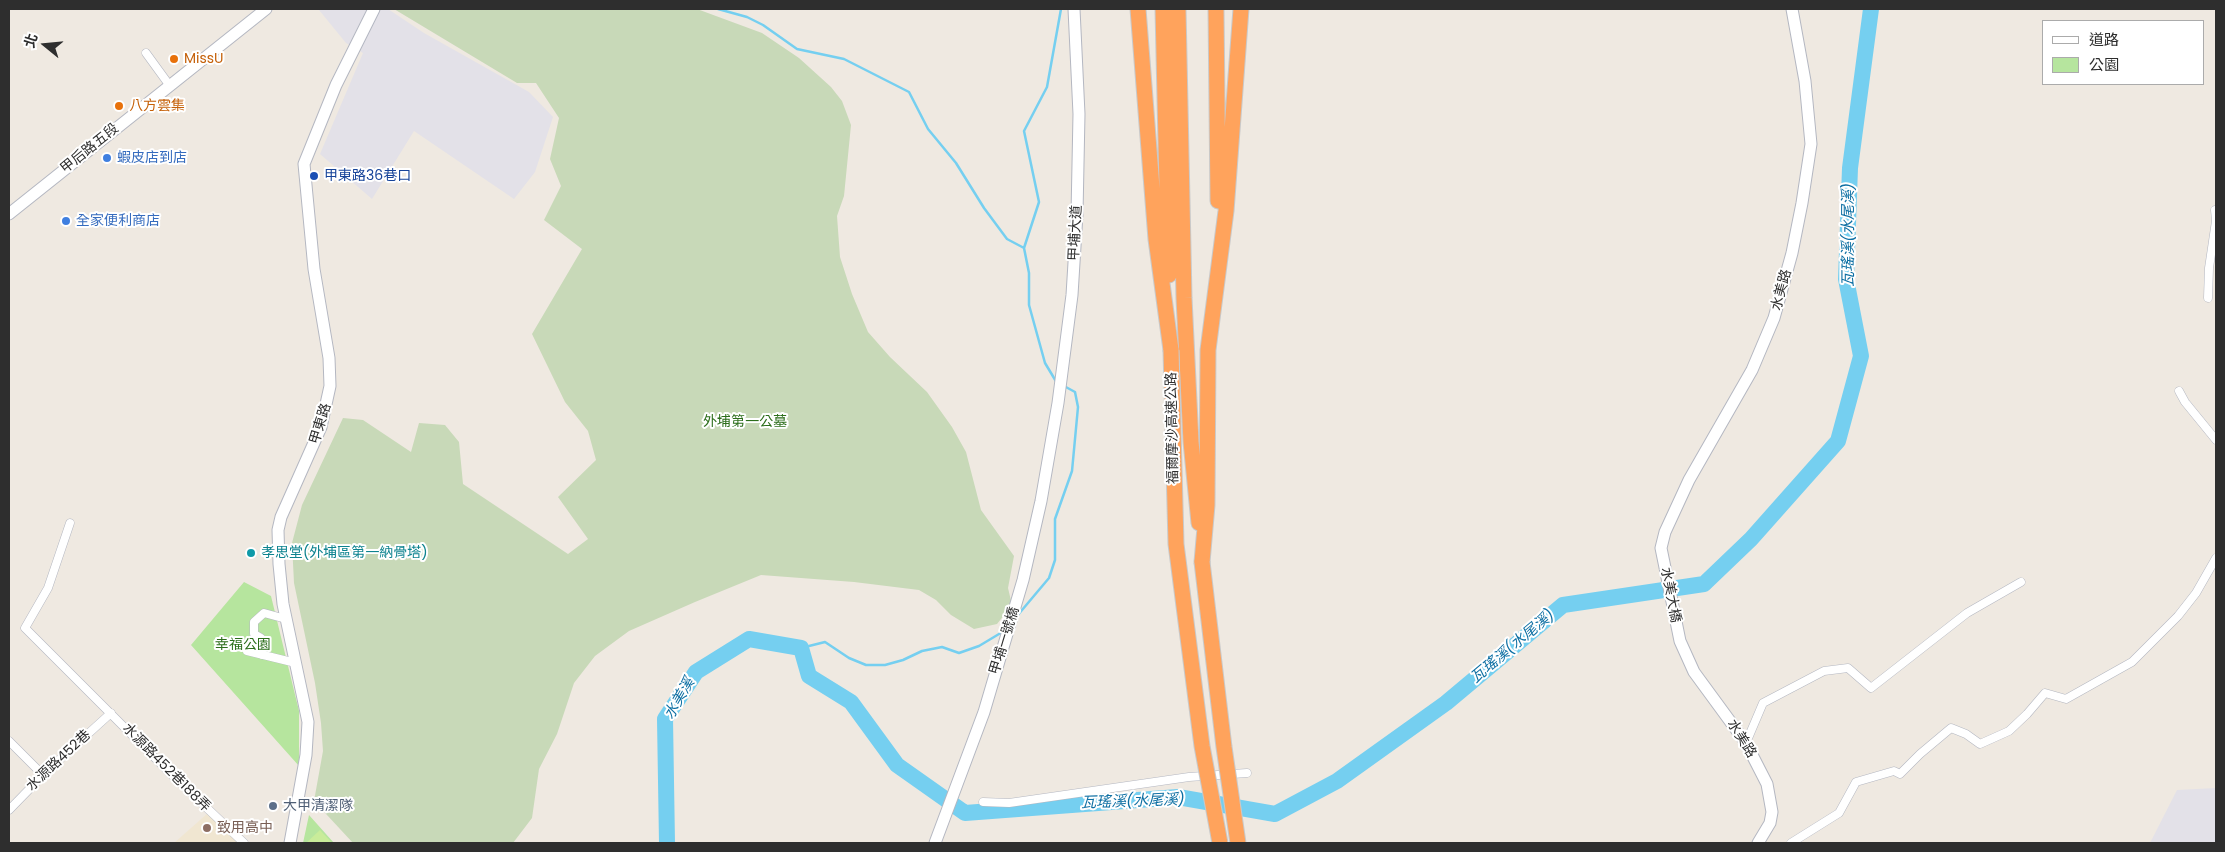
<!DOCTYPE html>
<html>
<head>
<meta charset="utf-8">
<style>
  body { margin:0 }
  #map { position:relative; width:2225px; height:852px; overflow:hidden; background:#efe9e1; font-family:Poppins,"Noto Sans TC",sans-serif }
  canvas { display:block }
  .frame { position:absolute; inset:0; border:10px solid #2e2e2e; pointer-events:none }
  .legend { position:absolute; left:2042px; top:20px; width:162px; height:65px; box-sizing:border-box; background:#fff; border:1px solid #ababab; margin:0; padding:6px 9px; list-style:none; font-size:15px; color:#2e2e2e }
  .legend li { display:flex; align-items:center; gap:10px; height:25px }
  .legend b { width:25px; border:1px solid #ababab }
  .north { position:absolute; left:20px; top:20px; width:50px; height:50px; -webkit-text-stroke:4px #fff; paint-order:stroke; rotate:287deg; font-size:14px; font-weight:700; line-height:20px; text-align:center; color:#2e2e2e }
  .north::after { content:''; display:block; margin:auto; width:18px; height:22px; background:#2e2e2e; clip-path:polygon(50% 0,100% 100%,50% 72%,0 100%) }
</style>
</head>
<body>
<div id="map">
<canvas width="2225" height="852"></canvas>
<div class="frame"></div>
<ul class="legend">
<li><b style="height:6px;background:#fff"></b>道路</li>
<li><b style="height:14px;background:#b6e59e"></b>公園</li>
</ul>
<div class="north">北</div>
</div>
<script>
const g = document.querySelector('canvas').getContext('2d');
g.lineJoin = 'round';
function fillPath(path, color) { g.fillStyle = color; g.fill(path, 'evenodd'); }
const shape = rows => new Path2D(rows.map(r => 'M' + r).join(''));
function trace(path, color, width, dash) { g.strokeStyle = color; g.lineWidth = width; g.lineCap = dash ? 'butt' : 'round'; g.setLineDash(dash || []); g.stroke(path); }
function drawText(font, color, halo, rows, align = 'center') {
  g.font = font + ' Poppins,"Noto Sans TC",sans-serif'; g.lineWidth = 4; g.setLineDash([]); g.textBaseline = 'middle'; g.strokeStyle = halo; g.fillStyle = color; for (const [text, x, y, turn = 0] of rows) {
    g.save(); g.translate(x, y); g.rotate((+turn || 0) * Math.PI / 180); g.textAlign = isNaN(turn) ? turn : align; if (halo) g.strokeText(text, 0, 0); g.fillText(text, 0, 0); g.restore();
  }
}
fillPath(shape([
  [321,9,388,9,424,33,529,92,553,117,535,172,514,199,414,131,372,199,320,154,363,53,346,43,319,10],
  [2216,788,2216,843,2150,843,2177,790]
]), '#e3e1e8');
fillPath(shape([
  [208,813,239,843,174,843]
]), '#f0e6d1');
fillPath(shape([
  [244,582,271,596,299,711,299,766,191,645],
  [309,815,334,843,303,843]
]), '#b6e59e');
fillPath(shape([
  [394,9,697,9,762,33,799,58,831,87,842,101,851,125,844,196,837,216,840,257,852,294,868,332,890,357,927,392,952,427,966,452,981,510,1014,556,1008,588,1012,605,997,624,974,629,951,615,936,600,919,590,854,582,761,575,695,602,629,631,595,656,574,683,557,734,539,769,532,818,513,843,353,843,314,801,323,751,321,723,315,683,294,583,292,543,302,505,343,418,363,420,411,452,419,423,445,425,459,442,463,484,568,554,588,539,558,497,596,460,588,431,565,402,532,334,582,249,544,220,561,186,550,159,559,118,536,83,517,83]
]), '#c8d9b8');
fillPath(shape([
  [320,830,332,843,306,843]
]), '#c9ec9a');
trace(shape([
  [718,9,747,17,763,25,797,49,844,59,909,92,928,129,956,163,984,208,1007,239,1024,248],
  [1057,383,1045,363,1029,305,1029,273,1024,248,1039,202,1024,131,1047,87,1061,9],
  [1017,616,1049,578,1055,560,1055,519,1072,471,1078,407,1075,392,1064,386],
  [801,648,825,642,849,658,866,665,885,665,903,660,922,651,942,647,959,653,979,646,1004,631]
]), '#75cff0', 2.5);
trace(shape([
  [667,843,665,719,696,672,749,639,801,648,809,676,851,702,897,765,965,813,1178,797,1275,814,1337,781,1446,703,1563,605,1704,584,1751,539,1838,441,1861,356,1846,279,1850,168,1871,9]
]), '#75cff0', 16);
const street = shape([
  [146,53,170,86],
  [2215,210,2216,220],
  [2208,298,2209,268,2216,221],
  [2179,391,2185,402,2216,440],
  [70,523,48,588,25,628,174,777,244,843],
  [247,651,296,663],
  [262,655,261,638,254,634,254,622,264,613,286,619],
  [9,741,44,776],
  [1746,743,1763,703,1824,671,1848,668,1871,688,1967,613,2021,582],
  [983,802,1009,803,1189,777,1247,773],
  [9,810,47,771,111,713],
  [1791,843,1839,813,1856,782,1894,771,1900,774,1920,754,1951,728,1966,734,1980,744,2009,731,2027,714,2045,693,2066,699,2132,662,2178,616,2196,593,2216,558]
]);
const secondary = shape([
  [9,214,266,9],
  [290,843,306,755,308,722,283,604,279,564,278,530,281,517,321,427,330,386,329,358,314,269,304,164,336,85,374,9],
  [935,843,984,712,1023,580,1041,501,1058,403,1072,295,1077,214,1079,114,1074,9],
  [1758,843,1770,823,1772,812,1767,784,1746,743,1694,672,1680,641,1661,548,1665,532,1689,480,1752,370,1774,318,1792,253,1802,203,1811,144,1805,81,1792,9]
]);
const highway = shape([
  [1138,9,1156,239,1171,350],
  [1163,9,1169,275],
  [1178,9,1184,298,1191,442,1199,523],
  [1216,9,1218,201],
  [1202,562,1207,505,1208,350,1226,211,1241,9]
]);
trace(street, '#b4b7c1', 9);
trace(secondary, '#b4b7c1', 13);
trace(highway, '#c9c9c9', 17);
trace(street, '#fff', 8);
trace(secondary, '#fff', 11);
trace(highway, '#ffa35c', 15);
const highwayBridge = shape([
  [1171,350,1176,544,1202,746,1220,843],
  [1202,562,1224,747,1238,843]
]);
trace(highwayBridge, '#c9c9c9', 17, []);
trace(highwayBridge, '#ffa35c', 15);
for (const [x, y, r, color] of [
  [174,59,5,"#e8710a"],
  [119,106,5,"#e8710a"],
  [107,158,5,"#3f7fe0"],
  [314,176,5,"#1a4fb4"],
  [66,221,5,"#3f7fe0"],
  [251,553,5,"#0f9aa8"],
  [273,806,5,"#5c6f8a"],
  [207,828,5,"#8d6e63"]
]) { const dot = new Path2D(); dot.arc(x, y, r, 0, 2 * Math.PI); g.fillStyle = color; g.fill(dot); trace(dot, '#fff', 2); }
drawText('14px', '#c56008', '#fff', [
  ["MissU",184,59],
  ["八方雲集",129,106]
], 'left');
drawText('14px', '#2e2e2e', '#fff', [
  ["甲后路五段",90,149,-39],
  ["甲埔大道",1076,233,-87],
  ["水美路",1782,290,-75],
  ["甲東路",321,424,-73],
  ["福爾摩沙高速公路",1173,428,-91],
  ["水美大橋",1670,595,79],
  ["甲埔一號橋",1005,641,-73],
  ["水美路",1741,739,58],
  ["水源路452巷",59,761,-43],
  ["水源路452巷188弄",166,768,45]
]);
drawText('14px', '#366cbe', '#fff', [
  ["蝦皮店到店",117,158],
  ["全家便利商店",76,221]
], 'left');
drawText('14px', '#164399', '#fff', [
  ["甲東路36巷口",324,176]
], 'left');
drawText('14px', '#2c6e1b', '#fff', [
  ["外埔第一公墓",745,422],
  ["幸福公園",243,645]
]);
drawText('14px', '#0d838f', '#fff', [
  ["孝思堂(外埔區第一納骨塔)",261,553]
], 'left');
drawText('14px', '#4e5e75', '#fff', [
  ["大甲清潔隊",283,806]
], 'left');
drawText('14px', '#785e54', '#fff', [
  ["致用高中",217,828]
], 'left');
drawText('italic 15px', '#0d6fa3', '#fff', [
  ["瓦瑤溪(水尾溪)",1849,235,-90],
  ["瓦瑤溪(水尾溪)",1513,647,-40],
  ["水美溪",680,699,-60],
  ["瓦瑤溪(水尾溪)",1133,802,-2]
]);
</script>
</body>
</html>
